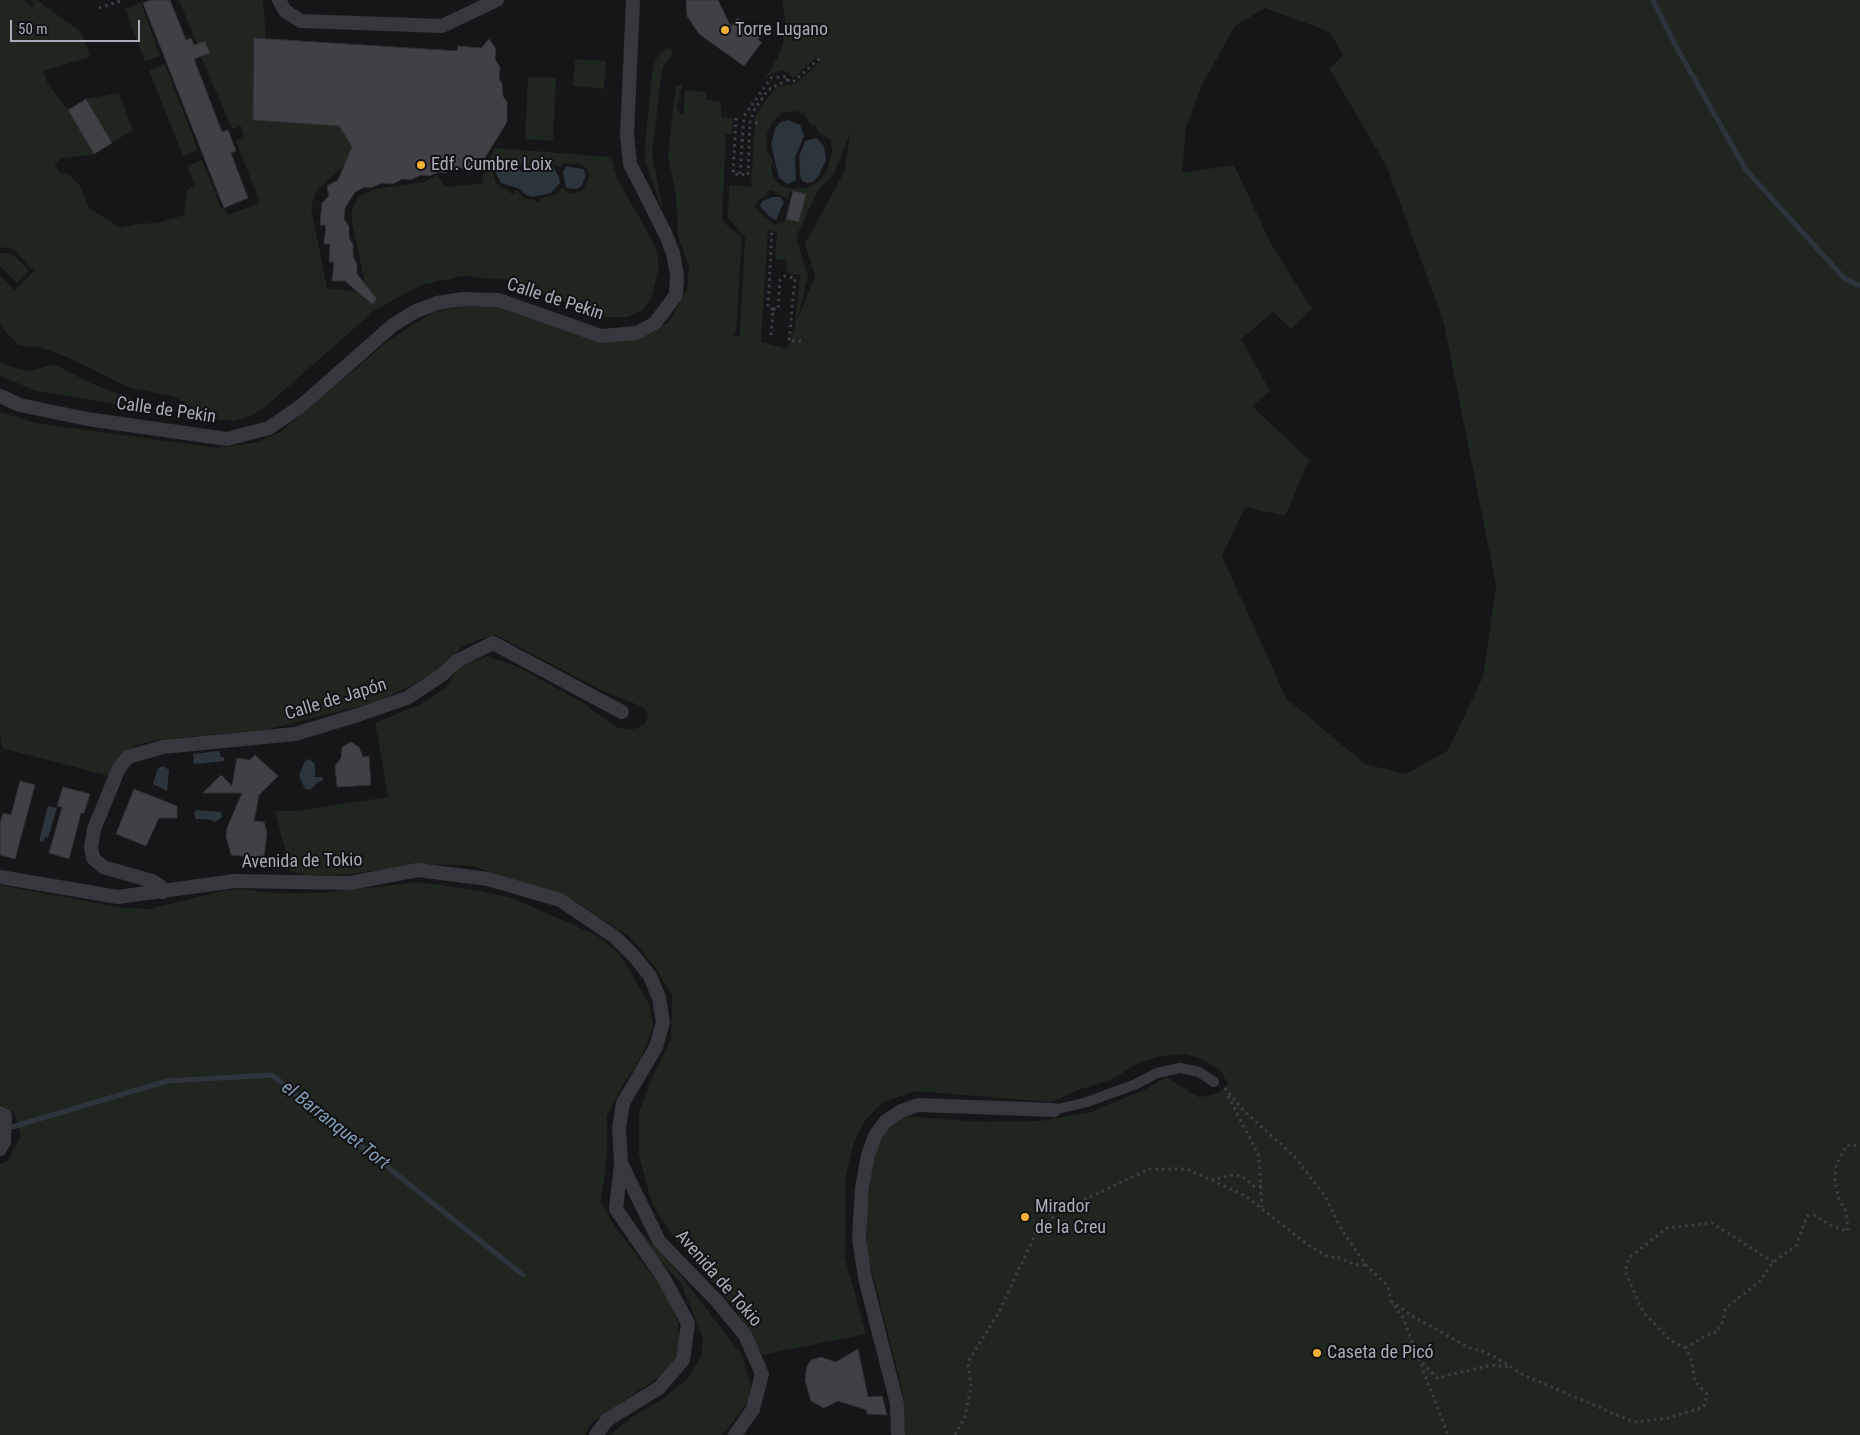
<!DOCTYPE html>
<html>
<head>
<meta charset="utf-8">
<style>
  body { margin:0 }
  #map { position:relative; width:1860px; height:1435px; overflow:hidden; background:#161618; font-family:"Roboto Condensed",sans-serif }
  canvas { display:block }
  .scale { position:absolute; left:10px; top:20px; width:130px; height:22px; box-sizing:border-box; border:2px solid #a8adb8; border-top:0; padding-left:6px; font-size:15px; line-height:18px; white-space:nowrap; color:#a8adb8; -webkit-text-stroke:4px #111113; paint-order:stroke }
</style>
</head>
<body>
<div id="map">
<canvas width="1860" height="1435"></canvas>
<div class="scale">50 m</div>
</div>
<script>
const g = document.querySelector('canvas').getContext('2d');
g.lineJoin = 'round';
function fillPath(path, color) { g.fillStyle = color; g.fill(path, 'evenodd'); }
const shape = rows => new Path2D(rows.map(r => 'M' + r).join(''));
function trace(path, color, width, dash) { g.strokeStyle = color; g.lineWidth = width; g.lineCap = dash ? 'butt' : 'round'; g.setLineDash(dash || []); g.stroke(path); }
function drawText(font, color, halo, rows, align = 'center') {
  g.font = font + ' "Roboto Condensed",sans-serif'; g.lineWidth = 4; g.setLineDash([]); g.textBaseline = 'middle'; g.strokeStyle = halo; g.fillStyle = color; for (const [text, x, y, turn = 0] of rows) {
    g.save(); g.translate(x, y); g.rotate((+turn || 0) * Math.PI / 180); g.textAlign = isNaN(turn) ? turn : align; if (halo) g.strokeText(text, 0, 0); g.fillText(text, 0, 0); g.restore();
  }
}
fillPath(shape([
  [0,0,23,0,32,7,35,3,30,0,37,0,82,33,90,57,43,71,48,84,68,110,94,154,61,159,54,165,62,175,66,172,80,186,89,208,120,228,137,224,157,223,184,215,187,190,194,185,187,166,202,160,221,208,224,208,228,215,260,203,236,141,244,138,241,126,232,129,201,57,210,53,206,42,197,44,179,0,263,0,266,38,254,38,253,120,339,126,352,147,347,163,316,191,311,208,327,288,367,292,352,223,352,209,359,196,375,189,424,182,437,175,445,187,484,183,482,178,494,148,611,157,618,180,651,238,657,252,659,267,651,299,641,311,628,317,607,317,506,280,463,276,421,285,375,310,266,406,251,416,234,421,203,418,187,404,172,396,130,388,67,357,42,348,18,345,0,325,0,275,15,290,34,271,13,249,0,247],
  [509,160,521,167,521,164,526,165,527,168,547,161,560,168,564,163,580,164,587,169,590,176,582,191,574,194,567,192,562,187,557,194,544,197,540,199,540,202,536,202,535,200,524,198,518,191,515,190,514,194,508,192,509,190,502,188,496,183,492,168,496,163],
  [782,0,1860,0,1860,1435,905,1435,903,1394,867,1251,867,1215,873,1159,877,1142,888,1125,903,1116,983,1122,1040,1121,1091,1112,1144,1090,1167,1077,1198,1097,1207,1096,1220,1092,1228,1084,1220,1070,1199,1058,1182,1054,1157,1057,1138,1063,1111,1080,1081,1089,1050,1102,916,1091,883,1102,866,1119,854,1142,846,1174,845,1258,866,1334,762,1355,736,1310,675,1239,652,1204,639,1155,639,1113,651,1080,671,1040,672,995,652,963,629,936,568,897,472,866,427,864,350,874,309,875,291,872,275,811,297,811,388,797,375,723,423,703,444,689,460,667,487,656,518,667,583,703,618,728,634,729,644,725,649,715,643,707,603,691,496,635,480,639,462,647,436,673,378,702,269,729,157,740,136,745,118,759,109,776,2,748,0,732,0,412,36,423,217,448,259,442,282,431,388,341,432,313,464,306,492,306,512,309,609,342,640,340,669,322,687,290,689,267,678,236,676,196,668,155,676,85,682,85,677,108,681,115,684,114,685,90,706,92,706,100,719,101,721,103,721,117,733,118,732,135,726,134,722,221,742,238,736,329,735,334,732,335,740,337,745,237,728,218,729,185,751,187,755,116,772,92,779,86,795,84,820,62,817,57,793,78,786,71,781,71,771,74,764,80,779,55,784,39,785,17],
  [1265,8,1330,32,1343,56,1329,68,1387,167,1444,323,1496,586,1483,677,1448,750,1406,774,1365,764,1286,698,1222,556,1245,507,1285,516,1309,460,1252,406,1270,391,1241,339,1273,312,1291,329,1312,309,1270,242,1234,165,1182,173,1186,127,1203,83,1235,26],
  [795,111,804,114,811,125,815,125,818,132,831,140,832,152,827,171,820,180,807,188,789,189,780,185,773,177,771,168,773,162,767,151,766,137,772,122,782,113],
  [851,131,844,172,805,244,815,276,797,321,808,276,796,237,819,188,834,174],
  [773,190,774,192,788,199,790,191,793,191,785,221,776,225,764,217,755,206,757,201,767,195,767,191],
  [768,231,777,232,775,259,787,260,787,273,800,275,795,327,787,349,761,342],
  [141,3,160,56,145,61,125,9],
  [671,48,672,55,663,67,660,86,652,154,663,210,645,161,645,141,653,67,657,57,666,49],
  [575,59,606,61,604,89,573,86],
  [165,64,198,150,183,156,149,70],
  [528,77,556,78,553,141,525,139],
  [119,93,133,130,112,143,86,99],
  [0,253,11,253,29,271,17,283,0,266],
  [0,362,12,367,31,371,54,364,90,383,146,404,145,409,37,391,0,376],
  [418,882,482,891,512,898,596,935,619,953,649,1003,653,1026,641,1058,624,1083,607,1116,607,1156,601,1202,614,1226,665,1291,678,1321,680,1351,663,1374,591,1423,585,1435,0,1435,0,1164,8,1161,21,1136,15,1114,0,1104,0,885,123,908,149,909,222,891,242,889,273,893,323,893],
  [641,1232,678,1272,742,1355,751,1386,750,1399,728,1429,721,1435,610,1435,632,1417,663,1399,687,1379,701,1357,703,1338,682,1285,645,1243]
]), '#1e261f');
fillPath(shape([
  [788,120,800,125,804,136,795,158,796,180,788,184,779,178,771,144,776,127,781,122],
  [816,138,824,146,826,160,818,177,813,182,807,183,802,181,800,175,799,156,805,141],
  [505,163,524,172,547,165,553,166,559,177,560,183,551,193,533,197,526,195,520,189,501,183,495,171,496,167],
  [566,166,583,169,586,174,582,186,577,189,566,188,563,172],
  [772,197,780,197,784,202,776,220,770,217,760,206,763,201],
  [219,751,221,757,224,757,225,761,194,764,193,754],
  [309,759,315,764,315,777,322,777,323,781,318,782,310,790,305,789,299,775,305,761],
  [163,766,169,770,167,791,153,784,158,768],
  [48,806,57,808,48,838,45,837,44,842,39,841],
  [196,810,221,812,222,817,215,822,208,819,196,819,194,813]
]), '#2c353c');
trace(shape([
  [1653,0,1678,50,1746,170,1844,278,1860,286],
  [5,1129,167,1081,272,1075,523,1275]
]), '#2c353c', 5);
const building = shape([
  [151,0,170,0,186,40,191,38,194,45,205,41,210,53,194,59,222,132,228,130,236,151,231,153,248,198,224,208,143,3,151,0],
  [686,0,718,0,731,27,737,18,761,35,758,40,762,42,744,66,699,34,687,16,686,0],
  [254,38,457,51,458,46,481,48,489,39,496,49,495,59,500,67,499,79,502,83,503,96,507,102,507,122,483,161,469,168,457,168,444,173,439,172,429,176,421,175,410,180,402,179,393,184,383,183,370,188,365,187,355,192,345,208,344,219,349,226,349,238,353,244,353,256,357,265,357,274,377,299,372,304,345,281,332,281,334,262,329,262,330,244,324,244,326,225,320,225,322,203,329,196,327,186,338,180,352,147,339,126,253,120,254,38],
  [86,99,112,143,94,154,68,110,86,99],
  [793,191,806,194,799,222,786,219,793,191],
  [351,742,359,747,363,757,369,756,371,785,337,787,335,766,341,758,342,747,351,742],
  [255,755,278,776,259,795,254,821,264,822,267,832,264,858,231,855,226,836,227,828,242,793,203,793,221,775,232,786,237,758,250,760,255,755],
  [20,781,35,785,15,859,0,855,0,823,3,813,11,815,20,781],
  [63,787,90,794,84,813,81,813,69,859,49,853,62,807,57,806,63,787],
  [134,789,177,806,177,818,159,818,146,846,116,834,134,789],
  [858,1349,868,1397,882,1396,887,1415,867,1414,867,1410,838,1401,824,1408,811,1401,805,1380,807,1366,811,1360,821,1357,836,1362,858,1349]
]);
fillPath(building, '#404145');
trace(building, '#303034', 1);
trace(shape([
  [99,8,123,0],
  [787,80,793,82,820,58],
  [736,118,733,174,748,175,750,122],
  [740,174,744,116,771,78,787,76,787,80,768,90,755,109,750,122,760,123],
  [773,309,778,309,780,280,785,276,795,278,789,341,801,341],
  [771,335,773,309,768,308,772,229],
  [1225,1088,1244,1111,1295,1157,1325,1196,1340,1227,1366,1265,1388,1286,1391,1301,1403,1318,1448,1435],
  [1228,1096,1259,1156,1262,1207],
  [1212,1180,1247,1197,1308,1245,1327,1256,1340,1258,1353,1264,1366,1265],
  [1048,1214,1086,1199,1149,1169,1187,1169,1211,1180,1233,1175,1242,1176,1253,1186,1261,1186],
  [1391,1301,1412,1316,1470,1348,1482,1351,1497,1358,1523,1375,1634,1422,1668,1418,1704,1407,1707,1394,1695,1382,1692,1361,1686,1348,1706,1335,1717,1332,1723,1321,1725,1309,1760,1281,1773,1262,1796,1246,1807,1216,1814,1215,1834,1227,1848,1231,1846,1212,1839,1199,1835,1182,1836,1165,1847,1145,1860,1146],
  [1686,1348,1671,1341,1643,1312,1625,1271,1629,1258,1667,1228,1712,1223,1773,1262],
  [1418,1358,1437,1378,1491,1365,1509,1367],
  [955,1435,965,1417,971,1387,968,1362,999,1312,1040,1224,1052,1221,1054,1212]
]), '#3d3f44', 3, [2.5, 4]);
trace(shape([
  [1054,1110,1087,1102,1136,1084,1157,1073,1180,1068,1199,1072,1214,1082]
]), '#37383d', 10);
trace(shape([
  [279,0,285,11,301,21,442,26,497,0],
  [0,396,20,405,87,419,227,439,269,428,301,406,393,325,414,312,437,303,463,299,499,300,601,336,637,333,655,323,676,295,677,275,673,253,665,233,630,164,627,135,633,0],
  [0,877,118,897,235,881,350,883,418,870,488,879,560,900,615,937,634,956,650,976,659,998,663,1022,656,1047,623,1103,619,1128,621,1163,659,1241,716,1300,745,1335,762,1374,753,1409,735,1435],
  [163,892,160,886,152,881,103,867,93,858,91,847,94,829,119,768,128,757,163,747,295,734,358,715,407,698,442,675,457,661,493,643,622,712],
  [0,1113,5,1116,4,1142,0,1149],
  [596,1435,607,1420,659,1388,683,1360,688,1323,663,1277,616,1209,621,1164],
  [898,1435,897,1404,865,1278,859,1238,862,1188,868,1155,876,1134,886,1121,901,1111,918,1105,1054,1110]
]), '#37383d', 14);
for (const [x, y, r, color] of [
  [725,30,5,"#f2b134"],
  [421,165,5,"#f2b134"],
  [1025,1217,5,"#f2b134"],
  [1317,1353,5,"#f2b134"]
]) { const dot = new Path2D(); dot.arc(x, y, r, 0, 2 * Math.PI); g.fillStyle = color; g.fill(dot); trace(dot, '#111113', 2); }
drawText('18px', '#a8adb8', '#111113', [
  ["Torre Lugano",735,30],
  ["Edf. Cumbre Loix",431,165],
  ["Mirador",1035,1207],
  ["de la Creu",1035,1228],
  ["Caseta de Picó",1327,1353]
], 'left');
drawText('18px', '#a8adb8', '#111113', [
  ["Calle de Pekin",555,300,18],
  ["Calle de Pekin",166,411,8],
  ["Calle de Japón",336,700,-17],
  ["Avenida de Tokio",302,862,-1],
  ["Avenida de Tokio",718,1279,49]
]);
drawText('italic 19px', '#7f9bb3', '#111113', [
  ["el Barranquet Tort",335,1126,38]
]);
</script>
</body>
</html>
